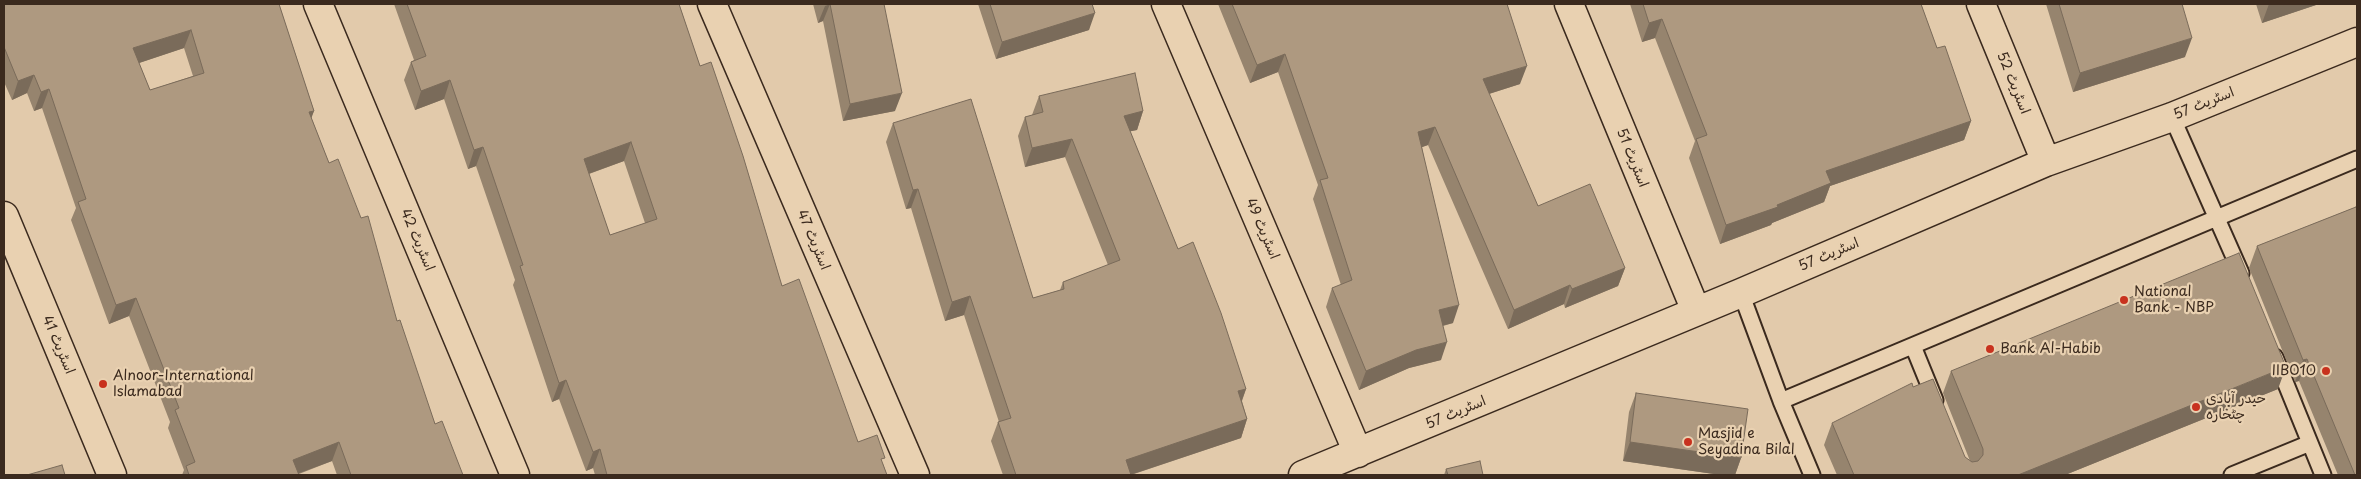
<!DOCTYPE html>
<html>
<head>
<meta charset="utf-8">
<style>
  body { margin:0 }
  #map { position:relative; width:2361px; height:479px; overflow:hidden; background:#e2caab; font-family:"Playpen Sans",sans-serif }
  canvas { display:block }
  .frame { position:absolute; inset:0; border:5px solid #3b2a1e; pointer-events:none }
</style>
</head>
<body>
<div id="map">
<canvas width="2361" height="479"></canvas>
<div class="frame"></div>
</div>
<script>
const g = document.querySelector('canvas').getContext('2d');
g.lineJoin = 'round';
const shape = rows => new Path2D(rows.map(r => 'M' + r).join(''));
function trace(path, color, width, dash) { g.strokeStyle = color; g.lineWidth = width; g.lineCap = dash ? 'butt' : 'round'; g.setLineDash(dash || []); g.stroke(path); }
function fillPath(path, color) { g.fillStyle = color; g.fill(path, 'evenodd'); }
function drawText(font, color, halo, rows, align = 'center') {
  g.font = font + ' "Playpen Sans","Playpen Sans Arabic",sans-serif'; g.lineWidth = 4.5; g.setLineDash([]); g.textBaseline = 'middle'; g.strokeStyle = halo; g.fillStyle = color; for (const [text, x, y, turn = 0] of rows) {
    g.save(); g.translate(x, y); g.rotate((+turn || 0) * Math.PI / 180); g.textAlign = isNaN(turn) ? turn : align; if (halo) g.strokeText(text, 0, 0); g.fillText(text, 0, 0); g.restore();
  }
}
const service = shape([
  [2172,117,2241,273],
  [1741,293,1781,401,1812,475],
  [1913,346,1935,400],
  [2275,357,2323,475],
  [1781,401,2357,159],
  [2232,475,2310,443]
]);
const minor = shape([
  [318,4,515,475],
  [712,4,915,475],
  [1166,4,1358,453],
  [1569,4,1696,311],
  [1981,4,2046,162],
  [4,216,112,475],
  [1303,475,1741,293,2046,162,2172,117,2357,42]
]);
trace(service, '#3b2a1e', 19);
trace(minor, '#3b2a1e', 31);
trace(service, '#e9d1b1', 15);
trace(minor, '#e9d1b1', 28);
fillPath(shape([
  [279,4,314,111,311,117,329,163,397,321,435,424,463,475,337,475,332,461,299,474,299,475,182,475,184,470,168,428,170,422,129,316,109,324,71,220,76,208,42,108,34,111,27,93,12,100,4,82,4,5],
  [184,48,193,76,150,90,139,63],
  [394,4,679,4,700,66,782,286,858,442,883,464,887,475,595,475,593,468,586,471,559,399,552,402,513,285,515,280,476,166,468,169,444,99,415,110,404,80,411,62,414,60],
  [624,161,645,223,610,235,589,174],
  [813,4,884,4,895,111,843,121,823,21,818,23],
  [978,4,1092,4,1089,30,996,59],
  [1218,4,1507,4,1520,84,1489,94,1538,206,1625,268,1618,286,1565,308,1564,304,1508,329,1428,145,1422,147,1453,323,1443,326,1441,360,1409,368,1359,390,1326,307,1332,288,1341,285,1313,199,1318,185,1278,72,1250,83],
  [1630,4,1921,4,1937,48,1971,121,1964,140,1830,186,1824,202,1772,223,1771,225,1720,244,1689,158,1695,141,1655,38,1642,42],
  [2046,4,2182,4,2185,57,2073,92],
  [2256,4,2319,4,2262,23],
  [1039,96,1143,111,1137,130,1130,131,1178,249,1246,389,1242,401,1247,419,1241,438,1131,475,1003,475,991,441,998,422,999,422,964,315,945,321,911,208,906,209,886,142,893,123,1033,298,1060,290,1063,282,1108,265,1065,157,1025,167,1018,136,1025,117,1032,115],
  [2356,207,2357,475,2338,475,2299,381,2295,382,2249,268,2257,246],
  [1951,371,2278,389,2065,475,1837,475,1824,445,1832,423,1965,457,1970,461,1943,393],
  [1636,393,1741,458,1735,475,1721,475,1623,461,1629,412],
  [1446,469,1483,475,1444,475]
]), '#96846e');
fillPath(shape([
  [830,4,823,21,818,23,825,6],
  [2269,4,2319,4,2262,23],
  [1095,13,1089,30,996,59,1002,42],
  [1662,19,1655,38,1642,42,1649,23],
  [191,30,184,48,127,67,133,48],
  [2192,38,2185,57,2073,92,2080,73],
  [1285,54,1278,72,1250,83,1257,65],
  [1527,66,1520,84,1476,98,1483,79],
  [34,75,27,93,12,100,18,81],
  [450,80,444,99,415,110,421,91],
  [49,89,42,108,34,111,41,92],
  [902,93,895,111,843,121,850,104],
  [314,111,307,130,309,112],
  [1143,111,1137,130,1117,134,1124,116],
  [1971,121,1964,140,1830,186,1824,202,1772,223,1771,225,1720,244,1726,225,1777,205,1826,171],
  [1435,127,1428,145,1411,151,1418,132],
  [1072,139,1065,157,1025,167,1032,148],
  [631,142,624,161,577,178,584,159],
  [483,147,476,166,468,169,474,150],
  [918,189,911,208,906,209,913,190],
  [1625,268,1618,286,1565,308,1572,289],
  [1570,285,1564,304,1508,329,1514,310],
  [970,296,964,315,945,321,952,302],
  [136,298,129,316,109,324,116,305],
  [1459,305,1453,323,1433,328,1439,310],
  [1447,342,1441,360,1409,368,1359,390,1366,371,1416,350],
  [2307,359,2299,381,2295,382,2303,360],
  [2286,367,2278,389,2065,475,2018,475],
  [566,380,559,399,552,402,559,383],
  [1246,389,1239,408,1238,391],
  [1247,419,1241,438,1130,475,1126,460],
  [339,442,332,461,294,475,293,460],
  [1630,442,1741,458,1735,475,1721,475,1623,461],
  [600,449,593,468,586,471,593,452]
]), '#7a6b5a');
const building = shape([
  [6,4,279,4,314,111,309,112,329,163,338,159,361,218,368,216,397,321,400,320,435,424,442,421,463,475,351,475,339,442,293,460,299,475,189,475,186,466,195,462,175,410,179,408,136,298,116,305,78,202,86,199,49,89,41,92,34,75,18,81,4,47,4,5,6,4],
  [191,30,204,73,150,90,133,48,191,30],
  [407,4,679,4,700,66,711,62,743,156,782,286,799,279,858,442,877,435,885,458,881,459,887,475,607,475,600,449,593,452,566,380,559,383,520,266,523,265,483,147,474,150,450,80,421,91,411,62,426,56,407,4],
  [631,142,657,219,610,235,584,159,631,142],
  [830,4,884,4,902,93,850,104,830,4],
  [990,4,1092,4,1095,13,1002,42,990,4],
  [1232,4,1507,4,1527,66,1483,79,1538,206,1590,184,1625,268,1572,289,1570,285,1514,310,1435,127,1418,132,1459,305,1439,310,1447,342,1416,350,1366,371,1332,288,1352,280,1320,180,1328,178,1285,54,1257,65,1232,4],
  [1643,4,1921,4,1937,48,1945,46,1971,121,1826,171,1831,183,1777,205,1778,207,1726,225,1696,139,1707,135,1662,19,1649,23,1643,4],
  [2059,4,2182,4,2192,38,2080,73,2059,4],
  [1135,73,1143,111,1124,116,1178,249,1193,242,1221,313,1246,389,1238,391,1247,419,1126,460,1131,475,1016,475,998,422,1011,418,970,296,952,302,918,189,913,190,893,123,971,99,1033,298,1064,289,1063,282,1120,260,1072,139,1032,148,1025,117,1043,112,1039,96,1135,73],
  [2356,207,2357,209,2357,475,2355,475,2307,359,2303,360,2257,246,2356,207],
  [2239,253,2286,367,2018,475,1854,475,1832,423,1912,383,1913,387,1933,379,1965,457,1972,462,1978,461,1983,455,1983,449,1951,371,2239,253],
  [1636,393,1748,409,1741,458,1630,442,1636,393],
  [1480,461,1483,475,1448,475,1446,469,1480,461],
  [62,465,65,475,27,475,62,465]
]);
fillPath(building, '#ae9980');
trace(building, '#7a6b5a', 1);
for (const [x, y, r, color] of [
  [2124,300,5,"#c8321e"],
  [1990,349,5,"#c8321e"],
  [2326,371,5,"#c8321e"],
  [103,384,5,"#c8321e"],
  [2196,407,5,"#c8321e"],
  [1688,442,5,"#c8321e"]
]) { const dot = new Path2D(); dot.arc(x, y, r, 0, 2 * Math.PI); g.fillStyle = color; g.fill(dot); trace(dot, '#e9d1b1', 2); }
drawText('14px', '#3b2a1e', '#e9d1b1', [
  ["اسٹریٹ 52",2013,83,68],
  ["اسٹریٹ 57",2204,104,-22],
  ["اسٹریٹ 51",1632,158,68],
  ["اسٹریٹ 49",1262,229,67],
  ["اسٹریٹ 42",417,240,67],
  ["اسٹریٹ 47",813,240,67],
  ["اسٹریٹ 57",1829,255,-23],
  ["اسٹریٹ 41",58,345,67],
  ["اسٹریٹ 57",1456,413,-23]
]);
drawText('14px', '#3b2a1e', '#e9d1b1', [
  ["National",2134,292],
  ["Bank - NBP",2134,308],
  ["Bank Al-Habib",2000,349],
  ["IIB010",2316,371,"right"],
  ["Alnoor-International",113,376],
  ["Islamabad",113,392],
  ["حیدر آبادی",2206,399],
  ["چٹخارہ",2206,415],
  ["Masjid e",1698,434],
  ["Seyadina Bilal",1698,450]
], 'left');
</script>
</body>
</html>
